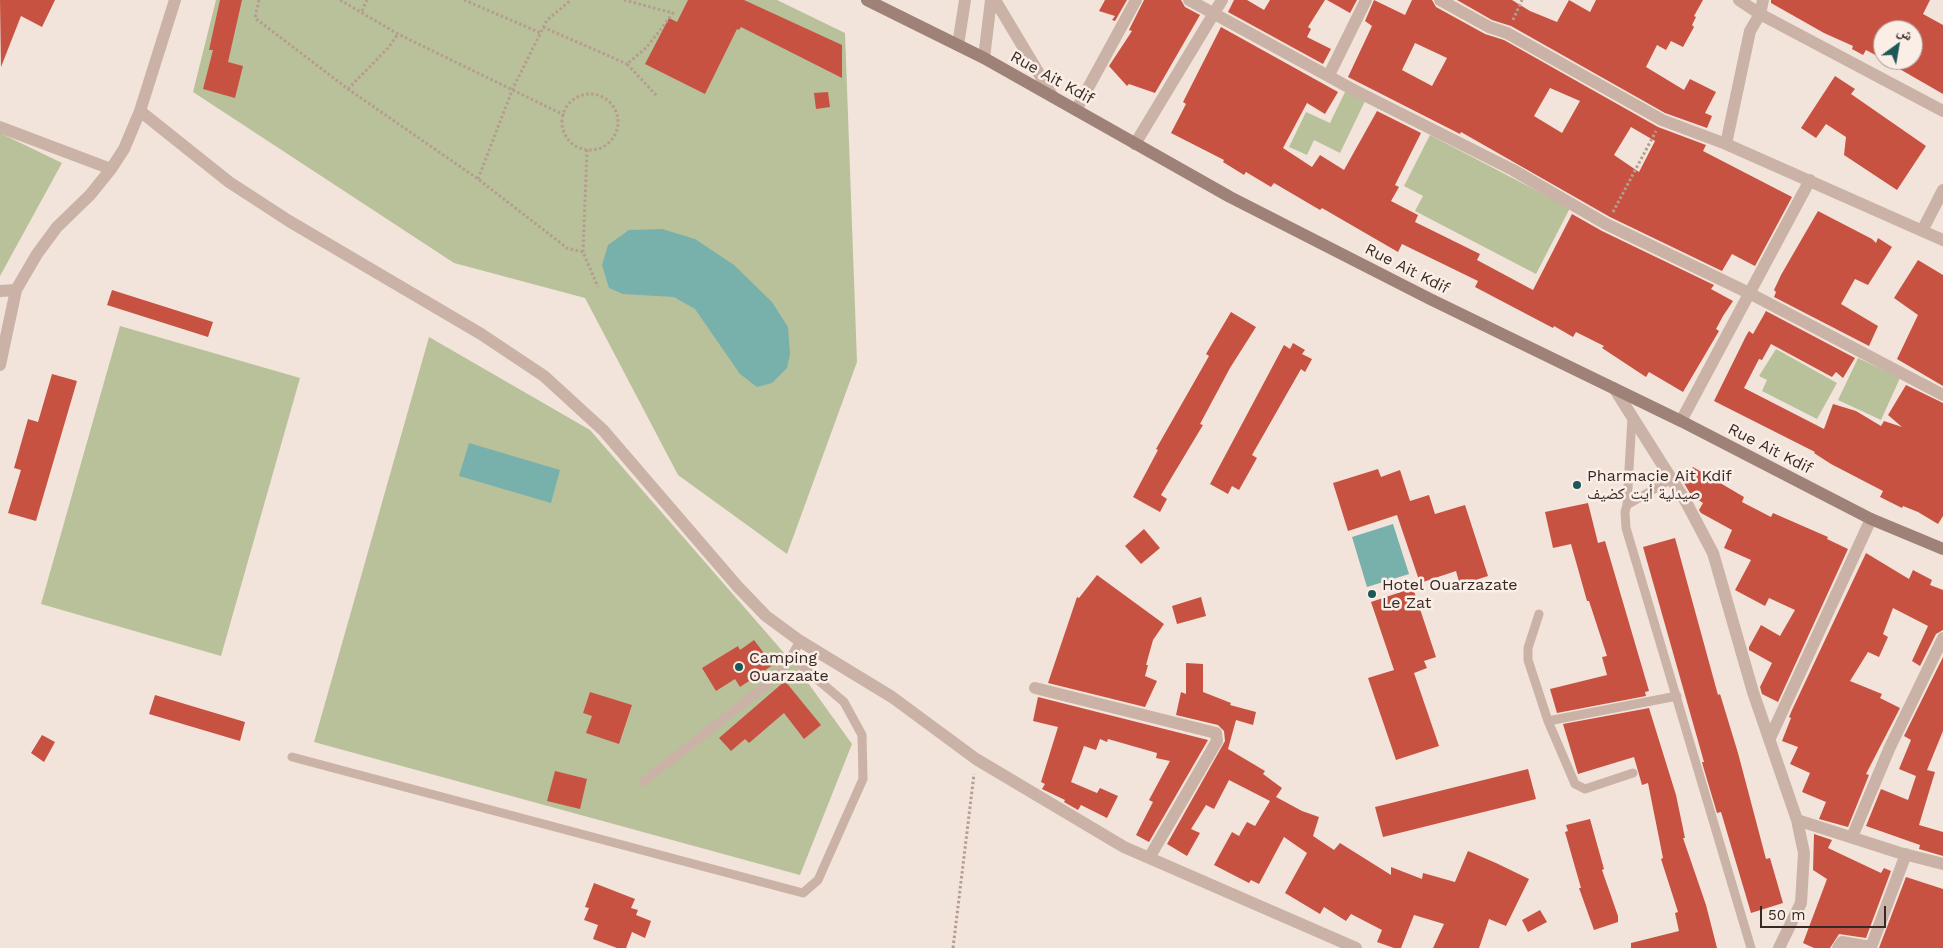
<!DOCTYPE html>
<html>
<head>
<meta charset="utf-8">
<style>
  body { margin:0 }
  #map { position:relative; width:1943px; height:948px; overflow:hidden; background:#f2e4da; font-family:"Work Sans","Noto Naskh Arabic",sans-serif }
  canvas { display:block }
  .north { position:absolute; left:1873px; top:20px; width:50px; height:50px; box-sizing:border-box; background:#faeee6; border:1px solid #aca09a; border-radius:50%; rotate:32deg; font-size:14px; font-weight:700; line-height:20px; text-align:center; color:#362a27 }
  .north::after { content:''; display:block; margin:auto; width:18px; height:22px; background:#1c5855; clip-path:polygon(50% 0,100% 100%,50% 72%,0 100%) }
  .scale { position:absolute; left:1760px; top:906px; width:126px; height:22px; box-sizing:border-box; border:2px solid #362a27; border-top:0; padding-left:6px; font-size:15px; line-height:18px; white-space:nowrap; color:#362a27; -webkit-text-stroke:4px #faeee6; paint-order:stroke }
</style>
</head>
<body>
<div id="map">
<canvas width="1943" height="948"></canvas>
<div class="north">ش</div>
<div class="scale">50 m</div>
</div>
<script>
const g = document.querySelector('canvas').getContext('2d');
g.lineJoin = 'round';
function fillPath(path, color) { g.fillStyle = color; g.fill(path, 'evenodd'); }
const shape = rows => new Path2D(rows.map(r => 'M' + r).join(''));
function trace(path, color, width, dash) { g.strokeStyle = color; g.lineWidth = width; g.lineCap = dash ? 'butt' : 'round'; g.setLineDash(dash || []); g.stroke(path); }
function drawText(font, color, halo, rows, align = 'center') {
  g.font = font + ' "Work Sans","Noto Naskh Arabic",sans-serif'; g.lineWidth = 5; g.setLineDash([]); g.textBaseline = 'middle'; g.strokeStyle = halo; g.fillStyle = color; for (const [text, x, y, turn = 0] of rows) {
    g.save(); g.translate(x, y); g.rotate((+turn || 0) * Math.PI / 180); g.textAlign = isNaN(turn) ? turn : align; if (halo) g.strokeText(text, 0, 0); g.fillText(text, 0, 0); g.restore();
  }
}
fillPath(shape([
  [216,0,777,0,845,33,857,362,787,554,678,475,585,298,454,263,193,92],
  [1346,90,1366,99,1340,153,1314,140,1307,155,1289,147,1306,112,1330,123],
  [0,133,62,163,0,276],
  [1430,135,1570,208,1536,274,1415,211,1423,196,1404,186],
  [120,326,300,378,221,656,41,604],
  [429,337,590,430,798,669,852,744,800,875,314,742],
  [1776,349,1837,383,1817,419,1762,391,1767,380,1759,376],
  [1858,358,1900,378,1881,420,1838,400]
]), '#b9c19a');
fillPath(shape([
  [662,229,695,239,734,265,772,302,788,327,790,354,787,368,772,383,757,387,740,374,695,309,674,297,623,294,609,288,602,265,608,245,629,230],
  [469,443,560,470,551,503,459,476],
  [1393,524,1409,574,1367,587,1352,537]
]), '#78b0ab');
fillPath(shape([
  [0,0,55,0,42,27,21,16,1,67],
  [220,0,242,0,228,62,243,66,235,98,203,89,213,50,209,50],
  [688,0,744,0,842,45,842,78,741,27,739,30,737,29,705,94,645,64,669,18,677,22],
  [1105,0,1127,0,1115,21,1112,20,1115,16,1099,11],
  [1144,0,1181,0,1185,7,1200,15,1155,93,1129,84,1127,86,1109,66,1132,31,1129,30],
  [1234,0,1247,0,1264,10,1270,0,1325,0,1308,27,1311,29,1307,37,1331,49,1323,64,1228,12],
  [1327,0,1357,0,1350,13],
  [1374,0,1405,15,1412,0,1432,0,1436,7,1485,34,1504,40,1658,127,1706,145,1703,151,1792,197,1755,266,1732,254,1722,271,1610,217,1461,132,1460,134,1348,77,1372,26,1365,21],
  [1415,43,1447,58,1432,86,1402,70],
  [1550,88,1580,101,1562,133,1534,116],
  [1631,127,1655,141,1639,172,1614,155],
  [1457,0,1512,0,1530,11,1557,22,1569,0,1590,12,1596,0,1703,0,1694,16,1696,17,1692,25,1694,27,1683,47,1671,41,1666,50,1657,45,1646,67,1684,90,1690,79,1716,92,1705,113,1712,116,1707,128,1665,113,1511,26,1492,20],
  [1771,0,1930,0,1923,14,1943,25,1943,94,1884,60,1913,60,1913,30,1883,30,1883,59,1866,50,1863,55,1852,49,1853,46,1824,33,1771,3],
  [1221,27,1338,92,1325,114,1307,103,1283,148,1312,167,1320,155,1344,170,1377,111,1421,133,1395,185,1399,187,1391,201,1418,215,1415,222,1480,254,1477,260,1533,290,1572,214,1602,231,1714,285,1711,289,1733,301,1723,316,1716,329,1719,331,1683,392,1649,372,1646,377,1602,348,1604,346,1576,332,1573,337,1554,326,1553,328,1475,287,1478,281,1402,244,1398,252,1322,208,1320,210,1274,183,1271,187,1246,172,1244,175,1223,162,1224,160,1171,133,1186,104,1183,102],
  [1835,76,1855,89,1851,94,1926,146,1897,190,1844,155,1846,137,1826,124,1816,138,1801,128],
  [828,92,830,107,816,109,814,93],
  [1818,211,1872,239,1876,243,1878,238,1892,247,1868,285,1855,279,1841,304,1878,326,1869,346,1774,297,1776,292,1774,290,1781,275],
  [1918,260,1943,275,1943,386,1897,359,1918,315,1894,298],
  [112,290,213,322,208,337,107,305],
  [1766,311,1855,358,1843,378,1836,372,1832,377,1771,344,1762,360,1759,359,1744,388,1824,429,1833,404,1856,411,1881,426,1884,421,1902,427,1888,415,1906,385,1943,403,1943,516,1938,524,1918,512,1903,506,1902,508,1880,497,1883,491,1831,464,1814,453,1815,452,1714,401,1746,336,1749,331,1753,334],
  [1231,312,1256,327,1230,368,1200,424,1203,425,1161,495,1167,499,1160,512,1133,497,1158,450,1156,449,1209,356,1206,354],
  [1293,343,1305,350,1302,354,1312,359,1305,372,1301,369,1252,455,1257,458,1239,490,1232,486,1228,494,1210,484,1284,345,1290,349],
  [52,374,77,381,36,521,8,513,21,470,14,468,28,419,38,422],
  [1693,467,1744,497,1742,502,1771,517,1773,513,1828,537,1827,539,1848,549,1778,702,1762,694,1760,687,1772,663,1749,650,1749,647,1761,625,1780,636,1795,610,1769,598,1765,606,1735,590,1751,560,1724,548,1732,530,1701,513,1699,510,1703,503,1691,495,1684,483],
  [1378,469,1381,477,1400,470,1410,501,1429,495,1435,514,1465,505,1488,576,1460,585,1456,571,1420,583,1397,515,1348,531,1333,483],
  [1588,503,1598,543,1605,541,1649,691,1645,692,1646,696,1557,713,1550,689,1607,675,1602,657,1607,656,1589,601,1587,601,1571,544,1553,548,1545,512],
  [1144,529,1160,548,1141,564,1125,546],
  [1675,538,1718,695,1720,694,1738,753,1766,859,1770,858,1783,903,1751,913,1721,812,1717,813,1703,766,1702,762,1704,762,1643,547],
  [1866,553,1909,579,1913,570,1932,580,1930,585,1943,590,1943,630,1936,634,1920,666,1912,661,1928,626,1893,608,1883,634,1888,637,1879,657,1868,652,1850,681,1882,694,1880,698,1900,708,1866,774,1869,775,1848,827,1819,819,1826,802,1802,792,1810,773,1790,764,1798,747,1782,741,1791,718,1789,717,1792,710],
  [1097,575,1164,624,1153,640,1146,665,1148,665,1145,676,1157,681,1145,707,1048,683,1077,597,1079,598],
  [1413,588,1436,657,1424,661,1427,668,1414,673,1439,746,1396,760,1368,678,1394,670,1371,602],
  [1201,597,1206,616,1177,624,1172,606],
  [754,640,773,665,740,687,735,679,716,691,702,668,738,646,740,650],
  [1943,657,1943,731,1927,770,1935,772,1919,825,1943,832,1943,856,1919,849,1920,845,1866,826,1881,789,1908,800,1916,776,1899,769,1911,740,1904,736],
  [1186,663,1203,664,1203,692,1231,703,1230,705,1256,712,1253,725,1236,720,1228,749,1265,771,1263,774,1282,788,1276,797,1302,811,1319,817,1313,836,1334,850,1340,843,1391,875,1391,867,1422,879,1423,873,1455,882,1468,851,1496,863,1529,879,1506,926,1489,919,1479,948,1433,948,1444,924,1414,915,1401,948,1394,948,1377,942,1382,930,1351,914,1346,921,1324,907,1320,914,1285,893,1307,853,1284,837,1259,884,1251,880,1249,883,1214,865,1232,832,1239,836,1247,822,1255,826,1270,801,1229,780,1214,809,1206,805,1191,829,1200,833,1187,856,1167,844,1225,741,1224,731,1218,725,1176,715,1181,692,1186,694],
  [785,681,821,725,804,739,784,713,749,743,745,739,731,751,719,738],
  [590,692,632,705,619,744,586,733,592,716,583,713],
  [155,695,245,722,240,741,149,714],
  [1038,697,1208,740,1149,842,1136,835,1153,802,1149,800,1170,761,1156,758,1157,753,1108,739,1107,742,1100,739,1096,750,1084,746,1071,782,1097,793,1100,788,1118,796,1107,818,1081,805,1078,810,1064,802,1065,800,1042,789,1045,784,1041,782,1058,727,1033,721],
  [1649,708,1676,795,1685,838,1683,838,1706,905,1717,948,1631,948,1631,943,1679,931,1675,913,1678,912,1661,859,1663,858,1648,783,1642,785,1634,757,1578,774,1563,724],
  [42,735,55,742,44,762,31,753],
  [1528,769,1536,799,1383,837,1375,807],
  [555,771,587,779,580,809,547,801],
  [1590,819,1604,869,1602,870,1618,916,1618,922,1594,930,1579,888,1581,888,1565,832,1568,831,1566,825],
  [1814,834,1832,840,1828,848,1881,873,1884,868,1891,871,1866,938,1839,934,1830,948,1814,948,1803,943,1827,879,1813,870],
  [1906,877,1943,889,1943,948,1879,948],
  [594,883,635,899,631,908,638,910,636,915,651,921,645,938,632,932,626,948,617,948,593,939,598,925,584,920,589,908,585,907],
  [1540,910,1547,922,1528,932,1522,920]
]), '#c85242');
trace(shape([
  [259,0,255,18,348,89,478,179,567,248,583,252,598,287],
  [340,0,398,34,564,115],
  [464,0,541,33],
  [624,0,673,13,647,47,627,64,657,96],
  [362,11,367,0],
  [1513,20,1522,0],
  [543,27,627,64],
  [348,89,388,48,398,34],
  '562 122a28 28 0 1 1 56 0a28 28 0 1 1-56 0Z',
  [478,179,513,88,547,20,571,0],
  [1613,212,1656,131],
  [583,252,587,150],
  [953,948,974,774]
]), '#b69c90', 3, [2.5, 2.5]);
trace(shape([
  [1632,417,1627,505,1625,512,1626,528,1751,948],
  [1627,505,1671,479],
  [1539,614,1528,648,1528,660,1548,721,1575,784,1585,789,1633,773],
  [1548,721,1677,696],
  [292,757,803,893,818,880,863,779,862,735,844,702,791,657],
  [643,782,768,684,791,657,800,641]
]), '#cab2a6', 9);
trace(shape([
  [175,0,140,111,229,182,289,221,481,334,544,376,603,430,738,587,766,616,800,641,892,697,976,759,1124,847,1356,948],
  [995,0,1053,97],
  [1189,0,1352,89,1513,170,1606,224,1751,294,1943,395],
  [1440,0,1489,27,1507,33,1662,120,1726,144,1943,240],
  [1739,0,1760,14,1943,111],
  [958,45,965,0],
  [984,58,991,0],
  [1329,75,1366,0],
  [1076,110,1136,0],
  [0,127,111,169],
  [1135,144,1222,0],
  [1726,144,1750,31,1760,14,1763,0],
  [1923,229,1943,190],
  [0,291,16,290,37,254,57,227,90,195,111,169,124,149,140,111],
  [0,365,16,290],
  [1614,388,1686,502,1713,553,1753,692,1797,820,1804,853,1801,903,1779,948],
  [1681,421,1810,180],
  [1035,688,1216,733,1217,741,1149,858],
  [1770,738,1871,519],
  [1797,820,1900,853,1943,864],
  [1852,837,1890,747,1943,638],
  [1838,948,1842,942,1871,947,1906,854]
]), '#cab2a6', 12);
trace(shape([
  [867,0,984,58,1230,197,1430,299,1681,421,1871,519,1943,549]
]), '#9e8177', 12);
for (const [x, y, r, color] of [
  [1577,485,5,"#1c5855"],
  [1372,594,5,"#1c5855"],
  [739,667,5,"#1c5855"]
]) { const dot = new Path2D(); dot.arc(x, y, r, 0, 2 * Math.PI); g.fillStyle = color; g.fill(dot); trace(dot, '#faeee6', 2); }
drawText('16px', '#362a27', '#faeee6', [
  ["Rue Ait Kdif",1052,78,29],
  ["Rue Ait Kdif",1407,269,27],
  ["Rue Ait Kdif",1770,449,27]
]);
drawText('16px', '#362a27', '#faeee6', [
  ["Pharmacie Ait Kdif",1587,476],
  ["صيدلية أيت كضيف",1587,494],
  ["Hotel Ouarzazate",1382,585],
  ["Le Zat",1382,603],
  ["Camping",749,658],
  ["Ouarzaate",749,676]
], 'left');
</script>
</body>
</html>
